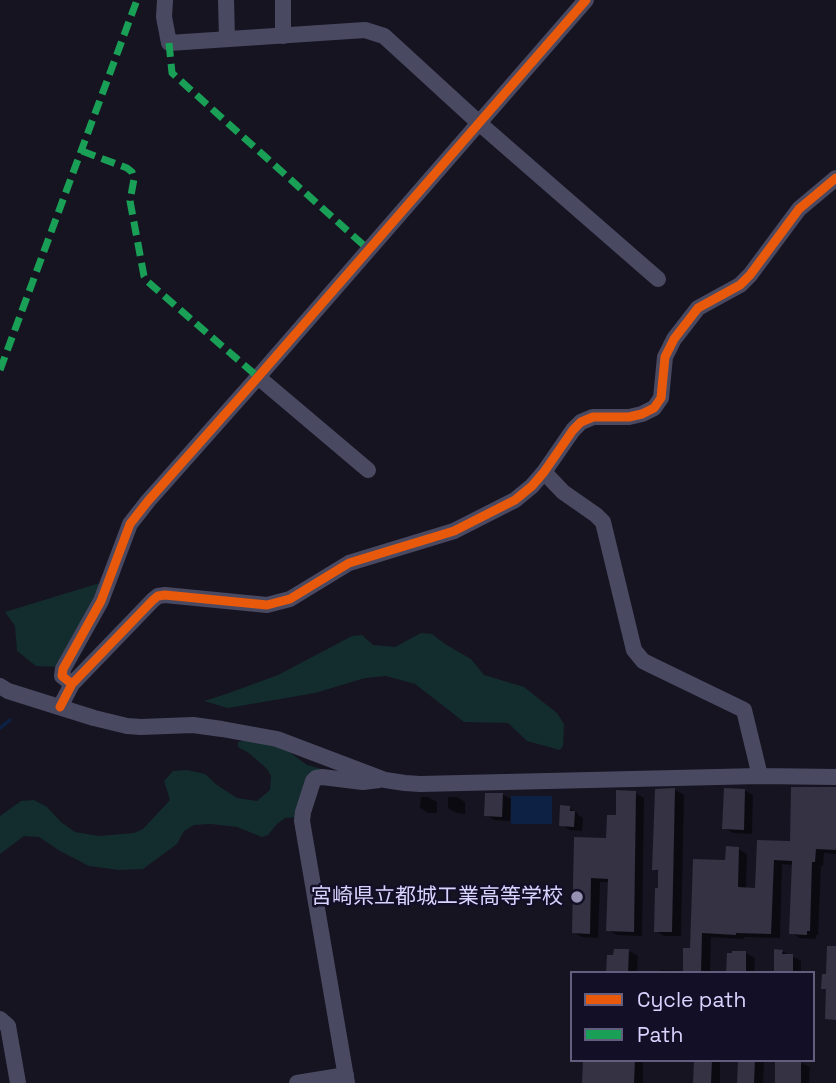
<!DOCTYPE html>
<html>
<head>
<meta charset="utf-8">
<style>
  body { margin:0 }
  #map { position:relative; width:836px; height:1083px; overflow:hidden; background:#161421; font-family:"Space Grotesk",sans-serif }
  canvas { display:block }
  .legend { position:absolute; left:570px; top:971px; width:245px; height:91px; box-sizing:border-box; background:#130f26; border:2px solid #625e7d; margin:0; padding:9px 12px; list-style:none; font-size:21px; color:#d9d4ff }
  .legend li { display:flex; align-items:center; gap:14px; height:35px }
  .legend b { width:35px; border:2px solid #625e7d }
</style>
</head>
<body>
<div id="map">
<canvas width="836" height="1083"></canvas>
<ul class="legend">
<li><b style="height:9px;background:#e8590c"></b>Cycle path</li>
<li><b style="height:9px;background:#1a9f57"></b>Path</li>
</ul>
</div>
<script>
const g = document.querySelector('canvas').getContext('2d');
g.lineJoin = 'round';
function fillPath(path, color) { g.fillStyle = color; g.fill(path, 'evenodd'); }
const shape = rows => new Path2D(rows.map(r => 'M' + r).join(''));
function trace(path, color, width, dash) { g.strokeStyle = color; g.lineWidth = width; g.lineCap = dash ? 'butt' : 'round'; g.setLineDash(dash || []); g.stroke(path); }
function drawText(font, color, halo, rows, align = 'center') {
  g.font = font + ' "Space Grotesk","Noto Sans JP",sans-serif'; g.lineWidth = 5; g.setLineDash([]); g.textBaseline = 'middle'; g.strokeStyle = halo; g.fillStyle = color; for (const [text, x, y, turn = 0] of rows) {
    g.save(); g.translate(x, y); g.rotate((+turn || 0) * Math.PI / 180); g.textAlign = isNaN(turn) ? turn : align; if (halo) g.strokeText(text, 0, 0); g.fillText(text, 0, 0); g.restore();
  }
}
fillPath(shape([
  [103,582,59,667,36,666,17,651,15,626,5,612],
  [421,633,432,634,445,644,471,659,484,675,524,687,557,713,564,724,563,746,560,750,527,741,508,723,464,722,415,684,386,676,365,678,315,693,228,708,204,701,226,694,278,675,352,636,362,635,373,645,395,647],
  [250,739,281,746,307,765,356,778,321,774,299,817,285,818,277,824,268,835,262,837,237,827,211,824,194,825,184,831,177,844,143,869,119,870,89,866,60,851,39,837,24,836,0,854,0,816,21,801,34,800,47,807,61,822,75,832,99,836,134,833,143,829,170,800,164,781,173,771,187,770,205,774,217,785,237,798,257,801,270,790,271,776,267,769,249,753,238,747,238,742]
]), '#132c2d');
fillPath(shape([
  [511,796,552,796,552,824,511,824]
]), '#0d2144');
fillPath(shape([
  [836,789,836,854,824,853,823,866,821,866,818,935,816,935,816,939,800,938,791,933,793,865,782,864,780,938,744,937,744,939,711,937,710,973,661,973,661,970,684,971,727,862,738,849,747,854,746,889,757,889,759,842,791,843],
  [675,790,684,795,681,936,664,936,656,931,660,873,654,869],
  [744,790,753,795,752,834,733,833,724,828],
  [635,793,644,798,642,936,617,935,608,930,609,882,600,882,598,938,582,937,573,932,575,839,608,840,617,817],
  [502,794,511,799,510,821,495,820,486,815],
  [421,797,428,797,437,802,437,813,429,813,420,808],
  [448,797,457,797,465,802,465,814,457,813,448,808],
  [569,808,578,813,578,815,583,818,582,831,570,830,561,825],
  [629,951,638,956,637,973,608,973],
  [782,951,801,961,801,973,775,973],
  [746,953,755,958,754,973,728,973],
  [585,1060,643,1060,643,1083,584,1083],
  [695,1060,720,1060,720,1083,695,1083],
  [739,1060,764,1060,763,1083,739,1083],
  [777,1060,801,1060,801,1063,810,1067,809,1083,776,1083]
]), '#0007');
trace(shape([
  [0,728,10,720]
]), '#0d2144', 3.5);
fillPath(shape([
  [791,787,836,787,836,850,816,849,815,862,812,862,810,931,807,931,807,935,789,934,792,861,774,860,771,934,736,933,736,935,702,933,701,973,683,973,683,948,690,948,693,859,725,860,726,846,739,847,738,887,755,888,757,840,790,841],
  [675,788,672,932,654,932,655,888,658,888,658,870,652,870,655,789],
  [724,788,745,789,744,830,722,829],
  [616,790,636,791,634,932,606,931,608,879,591,878,590,934,572,933,574,837,606,838,607,815,616,815],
  [485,793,503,793,502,817,484,816],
  [560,805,570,806,570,811,575,811,574,827,559,826],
  [827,946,836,946,836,1020,825,1019,826,989,821,989,822,974,826,974],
  [614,949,629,949,628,973,606,973,607,955,613,955],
  [774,949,783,950,782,954,793,954,793,973,774,973],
  [732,951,746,951,746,973,726,973,727,953,732,953],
  [583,1060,635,1060,634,1083,582,1083],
  [694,1060,712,1060,711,1083,693,1083],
  [738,1060,755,1060,754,1083,737,1083],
  [775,1060,801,1061,801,1083,775,1083]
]), '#343243');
trace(shape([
  [165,0,164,17,169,43,365,30,384,36,479,123,658,279],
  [226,0,227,39],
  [283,0,283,36],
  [258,377,368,470],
  [544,472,563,492,596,515,603,522,634,650,643,661,651,665,744,710,760,776],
  [72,684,62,676,63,669,101,601,130,524,148,501,258,377,586,0],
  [0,686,8,691,94,718,127,726,141,727,193,725,222,729,277,739,385,780,405,783,420,784,760,776,836,777],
  [60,707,72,684,153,600,158,596,165,595,267,605,290,599,349,563,454,531,515,500,532,486,544,472,573,430,581,422,593,417,629,417,642,414,654,408,661,398,665,357,674,339,698,308,740,285,750,275,799,209,836,178],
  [0,1019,8,1026,18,1083],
  [297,1083,346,1075],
  [347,1083,302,821,303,812,313,781,316,778,322,777,363,782,379,780]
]), '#4a4962', 16);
trace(shape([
  [169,43,172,73,369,250],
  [82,151,127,168,132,172,134,179,130,201,144,276,148,282,258,377],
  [0,370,137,0]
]), '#1a9f57', 7, [14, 7]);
trace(shape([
  [72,684,62,676,63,669,101,601,130,524,148,501,258,377,586,0],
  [60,707,72,684,153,600,158,596,165,595,267,605,290,599,349,563,454,531,515,500,532,486,544,472,573,430,581,422,593,417,629,417,642,414,654,408,661,398,665,357,674,339,698,308,740,285,750,275,799,209,836,178]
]), '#e8590c', 9);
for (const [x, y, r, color] of [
  [577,897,7,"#9591b1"]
]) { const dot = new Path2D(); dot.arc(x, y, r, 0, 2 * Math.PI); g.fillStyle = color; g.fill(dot); trace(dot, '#130f26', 2.5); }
drawText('21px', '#d9d4ff', '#130f26', [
  ["宮崎県立都城工業高等学校",563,897]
], 'right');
</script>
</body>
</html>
